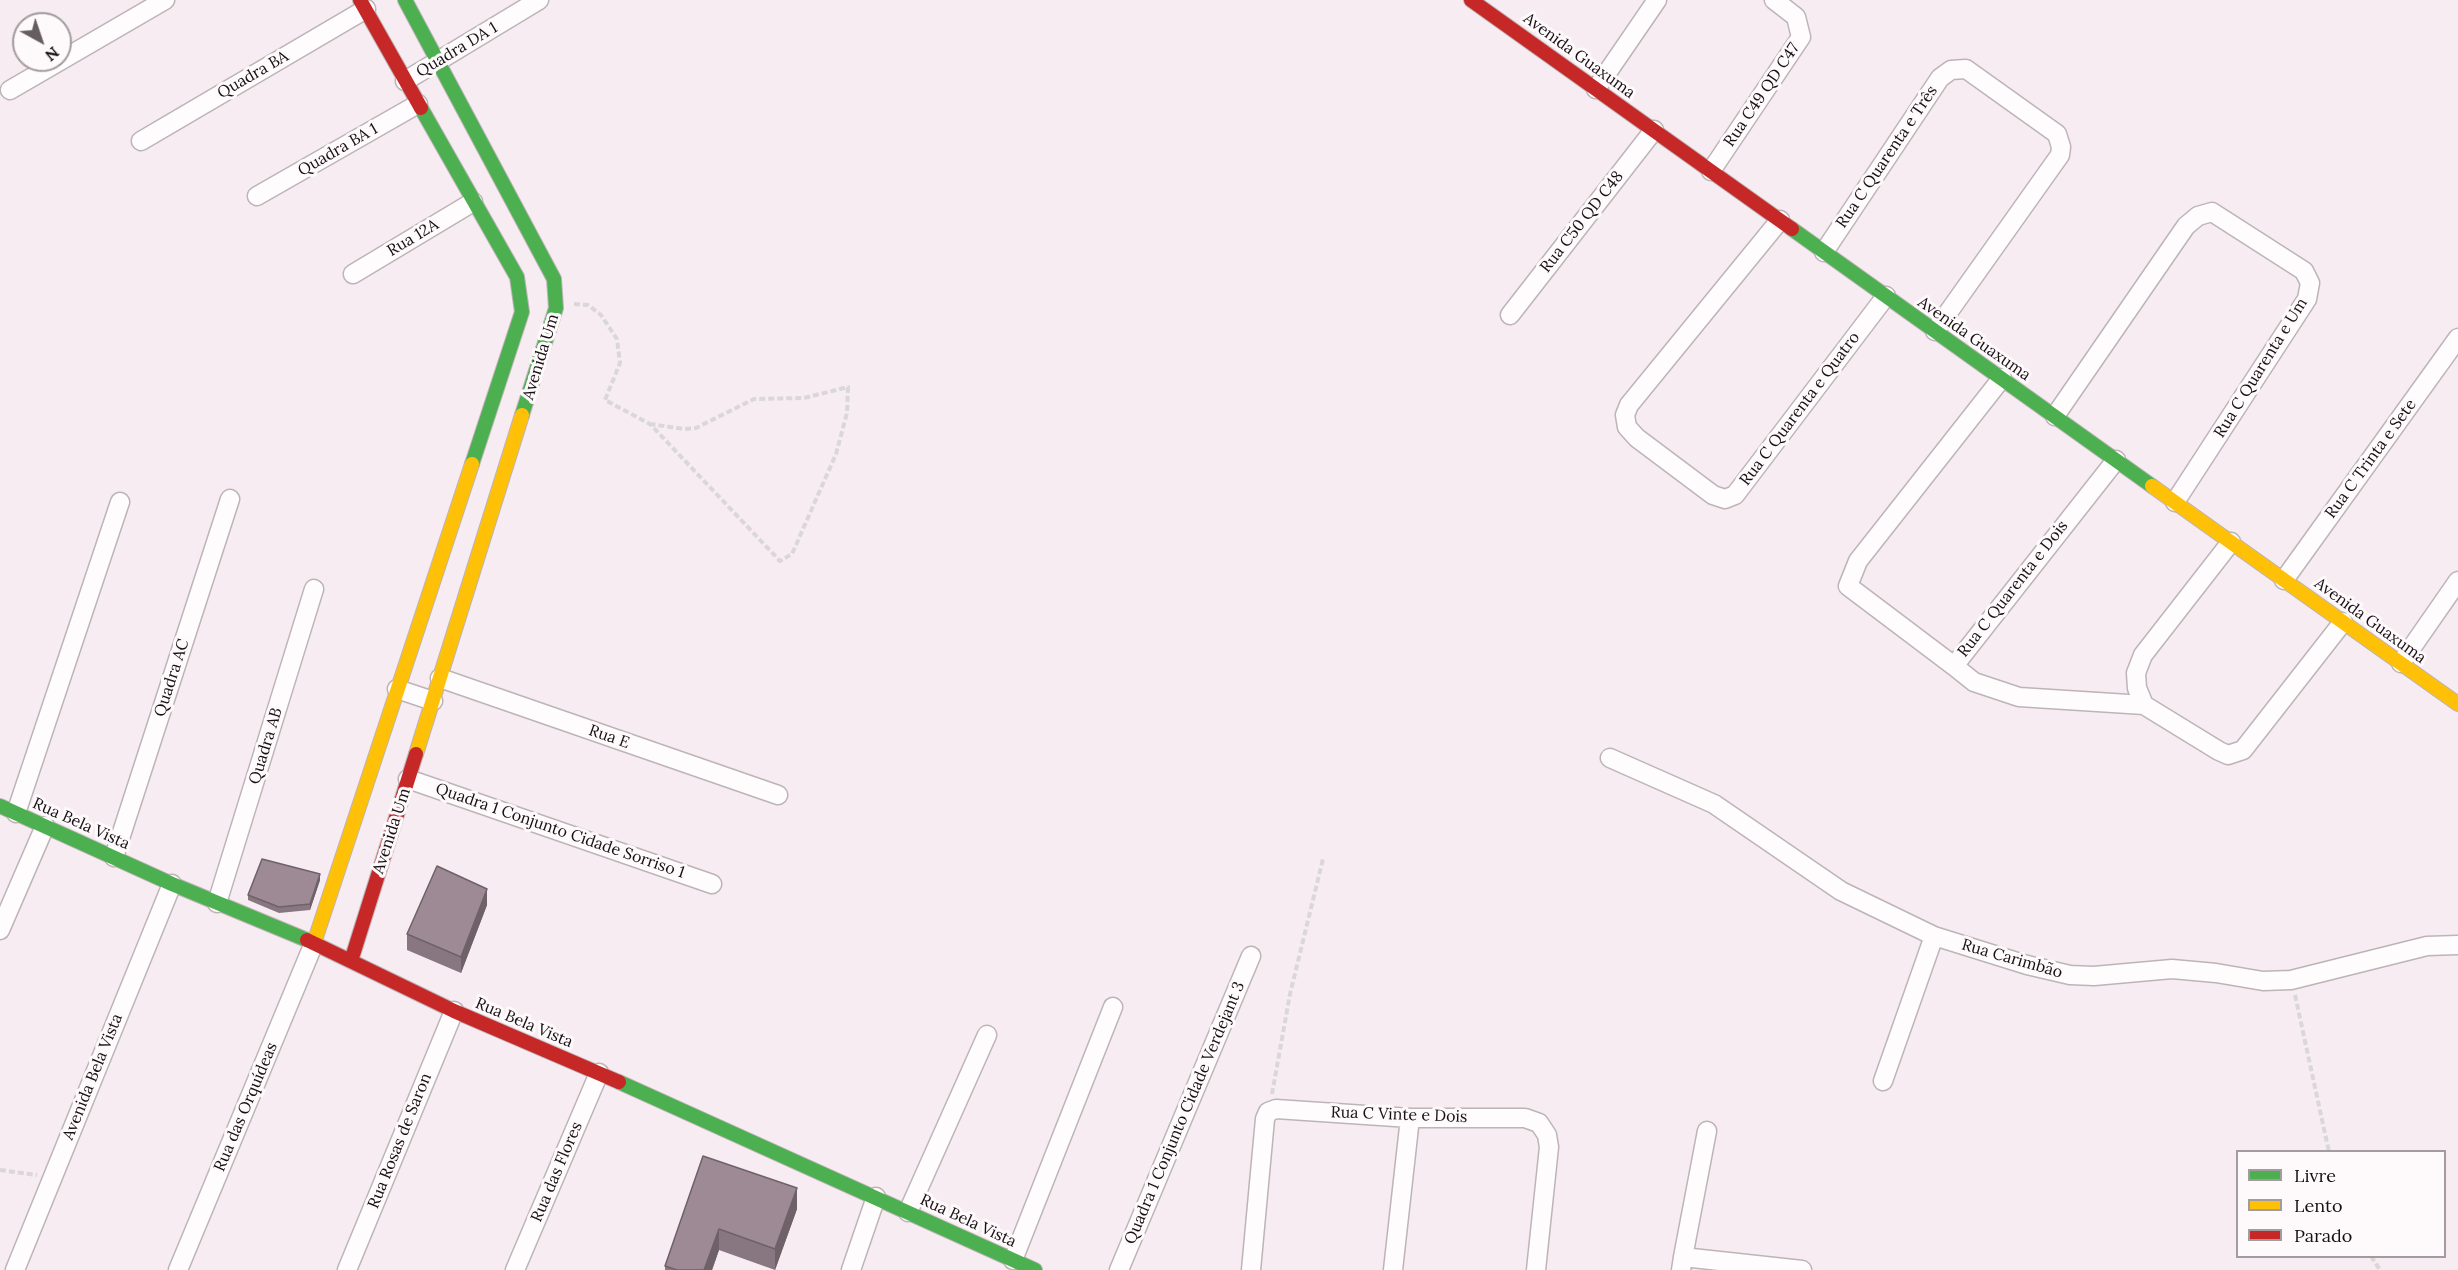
<!DOCTYPE html>
<html>
<head>
<meta charset="utf-8">
<style>
  body { margin:0 }
  #map { position:relative; width:2458px; height:1270px; overflow:hidden; background:#f7ecf1; font-family:Lora,serif }
  canvas { display:block }
  .legend { position:absolute; left:2236px; top:1150px; width:210px; height:108px; box-sizing:border-box; background:#fef9fb; border:2px solid #a29c9e; margin:0; padding:8px 10px; list-style:none; font-size:18px; color:#171013 }
  .legend li { display:flex; align-items:center; gap:12px; height:30px }
  .legend b { width:30px; border:2px solid #a29c9e }
  .north { position:absolute; left:12px; top:12px; width:60px; height:60px; box-sizing:border-box; background:#fef9fb; border:2px solid #a29c9e; border-radius:50%; rotate:140deg; font-size:16px; font-weight:700; line-height:24px; text-align:center; color:#171013 }
  .north::after { content:''; display:block; margin:auto; width:21px; height:27px; background:#655d61; clip-path:polygon(50% 0,100% 100%,50% 72%,0 100%) }
</style>
</head>
<body>
<div id="map">
<canvas width="2458" height="1270"></canvas>
<ul class="legend">
<li><b style="height:8px;background:#4caf50"></b>Livre</li>
<li><b style="height:8px;background:#ffc107"></b>Lento</li>
<li><b style="height:8px;background:#c62828"></b>Parado</li>
</ul>
<div class="north">N</div>
</div>
<script>
const g = document.querySelector('canvas').getContext('2d');
g.lineJoin = 'round';
const shape = rows => new Path2D(rows.map(r => 'M' + r).join(''));
function trace(path, color, width, dash) { g.strokeStyle = color; g.lineWidth = width; g.lineCap = dash ? 'butt' : 'round'; g.setLineDash(dash || []); g.stroke(path); }
function fillPath(path, color) { g.fillStyle = color; g.fill(path, 'evenodd'); }
function drawText(font, color, halo, rows, align = 'center') {
  g.font = font + ' Lora,serif'; g.lineWidth = 6; g.setLineDash([]); g.textBaseline = 'middle'; g.strokeStyle = halo; g.fillStyle = color; for (const [text, x, y, turn = 0] of rows) {
    g.save(); g.translate(x, y); g.rotate((+turn || 0) * Math.PI / 180); g.textAlign = isNaN(turn) ? turn : align; if (halo) g.strokeText(text, 0, 0); g.fillText(text, 0, 0); g.restore();
  }
}
const street = shape([
  [405,81,539,0],
  [1596,89,1657,0],
  [10,90,165,0],
  [141,141,366,9],
  [1711,171,1801,37,1796,17,1774,0],
  [257,196,418,104],
  [1780,220,1629,405,1625,415,1627,427,1637,438,1713,495,1725,499,1735,495,1886,296],
  [1824,252,1940,78,1951,70,1966,69,2057,134,2061,147,2060,155,1935,331],
  [353,274,473,202],
  [1510,315,1654,130],
  [2002,378,1858,561,1848,586,1954,666,2116,460],
  [2055,416,2186,226,2198,216,2212,212,2304,271,2310,283,2307,299,2175,502],
  [2231,542,2143,655,2136,673,2137,688,2144,705,2219,751,2228,755,2243,750,2343,622],
  [2284,580,2458,338],
  [2401,663,2458,581],
  [1954,666,1974,682,2019,697,2144,705],
  [440,678,778,795],
  [397,689,433,701],
  [1610,758,1714,804,1841,891,1934,936,2027,965,2070,975,2094,976,2172,969,2216,973,2263,981,2291,980,2427,946,2458,945],
  [408,779,712,884],
  [16,813,120,502],
  [114,857,230,499],
  [217,903,314,589],
  [0,930,45,826],
  [1883,1081,1934,936],
  [908,1212,987,1035],
  [1683,1257,1707,1131],
  [1013,1260,1113,1007],
  [15,1270,172,884],
  [178,1270,314,943],
  [347,1270,454,1011],
  [515,1270,599,1073],
  [851,1270,876,1197],
  [1119,1270,1251,956],
  [1251,1270,1265,1119,1268,1112,1276,1109,1410,1118,1525,1118,1539,1123,1547,1135,1549,1147,1536,1270],
  [1393,1270,1410,1118],
  [1681,1270,1683,1257,1802,1270]
]);
const fast = shape([
  [405,0,554,279,556,308,522,415],
  [421,108,517,277,522,312,472,464],
  [1792,229,2152,486],
  [0,806,172,884,307,940],
  [619,1082,1035,1270]
]);
const slow = shape([
  [2152,486,2458,704],
  [416,754,522,415],
  [314,943,472,464]
]);
const jam = shape([
  [360,0,421,108],
  [1471,0,1792,229],
  [307,940,454,1011,619,1082],
  [351,961,416,754]
]);
trace(street, '#bdb4b8', 21);
trace(fast, '#bdb4b8', 16);
trace(slow, '#bdb4b8', 16);
trace(jam, '#bdb4b8', 16);
trace(shape([
  [574,304,588,305,601,315,617,339,620,363,605,400,650,424,780,561,792,554,836,454,847,413,848,387,804,398,754,399,696,428,684,429,650,424],
  [2295,995,2329,1152],
  [1272,1094,1290,994,1323,859],
  [0,1170,37,1175],
  [2371,1256,2380,1270]
]), '#dad7d8', 4, [6, 3]);
trace(street, '#fefcfd', 18);
trace(fast, '#4caf50', 14);
trace(slow, '#ffc107', 14);
trace(jam, '#c62828', 14);
fillPath(shape([
  [320,880,310,910,279,913,248,900,248,895],
  [487,905,461,973,407,950,407,934],
  [703,1156,797,1209,775,1270,719,1250,712,1270,665,1270,665,1266]
]), '#887780');
fillPath(shape([
  [320,874,320,880,310,910,310,904],
  [487,889,487,905,461,973,461,957],
  [797,1188,797,1209,775,1270,775,1249],
  [719,1229,719,1250,712,1270,704,1270]
]), '#6f6168');
const building = shape([
  [262,859,320,874,310,904,279,907,248,895,262,859],
  [437,866,487,889,461,957,407,934,437,866],
  [703,1156,797,1188,775,1249,719,1229,704,1270,677,1270,665,1266,703,1156]
]);
fillPath(building, '#9e8a95');
trace(building, '#6f6168', 1.5);
drawText('16px', '#171013', '#fef9fb', [
  ["Quadra DA 1",457,50,-31],
  ["Avenida Guaxuma",1579,56,36],
  ["Quadra BA",253,75,-30],
  ["Rua C49 QD C47",1762,95,-56],
  ["Quadra BA 1",338,150,-30],
  ["Rua C Quarenta e Três",1887,157,-56],
  ["Rua C50 QD C48",1582,222,-52],
  ["Rua 12A",413,238,-31],
  ["Avenida Guaxuma",1974,339,35],
  ["Avenida Um",541,357,-73],
  ["Rua C Quarenta e Um",2261,368,-58],
  ["Rua C Quarenta e Quatro",1800,409,-53],
  ["Rua C Trinta e Sete",2371,459,-54],
  ["Rua C Quarenta e Dois",2013,589,-52],
  ["Avenida Guaxuma",2370,621,36],
  ["Quadra AC",172,678,-72],
  ["Rua E",609,737,19],
  ["Quadra AB",266,746,-73],
  ["Rua Bela Vista",81,824,24],
  ["Avenida Um",392,831,-72],
  ["Quadra 1 Conjunto Cidade Sorriso 1",560,831,19],
  ["Rua Carimbão",2012,959,16],
  ["Rua Bela Vista",524,1023,23],
  ["Avenida Bela Vista",93,1077,-68],
  ["Rua das Orquídeas",246,1107,-67],
  ["Quadra 1 Conjunto Cidade Verdejant 3",1185,1113,-67],
  ["Rua C Vinte e Dois",1399,1115,2],
  ["Rua Rosas de Saron",400,1141,-68],
  ["Rua das Flores",557,1172,-67],
  ["Rua Bela Vista",968,1221,25]
]);
</script>
</body>
</html>
